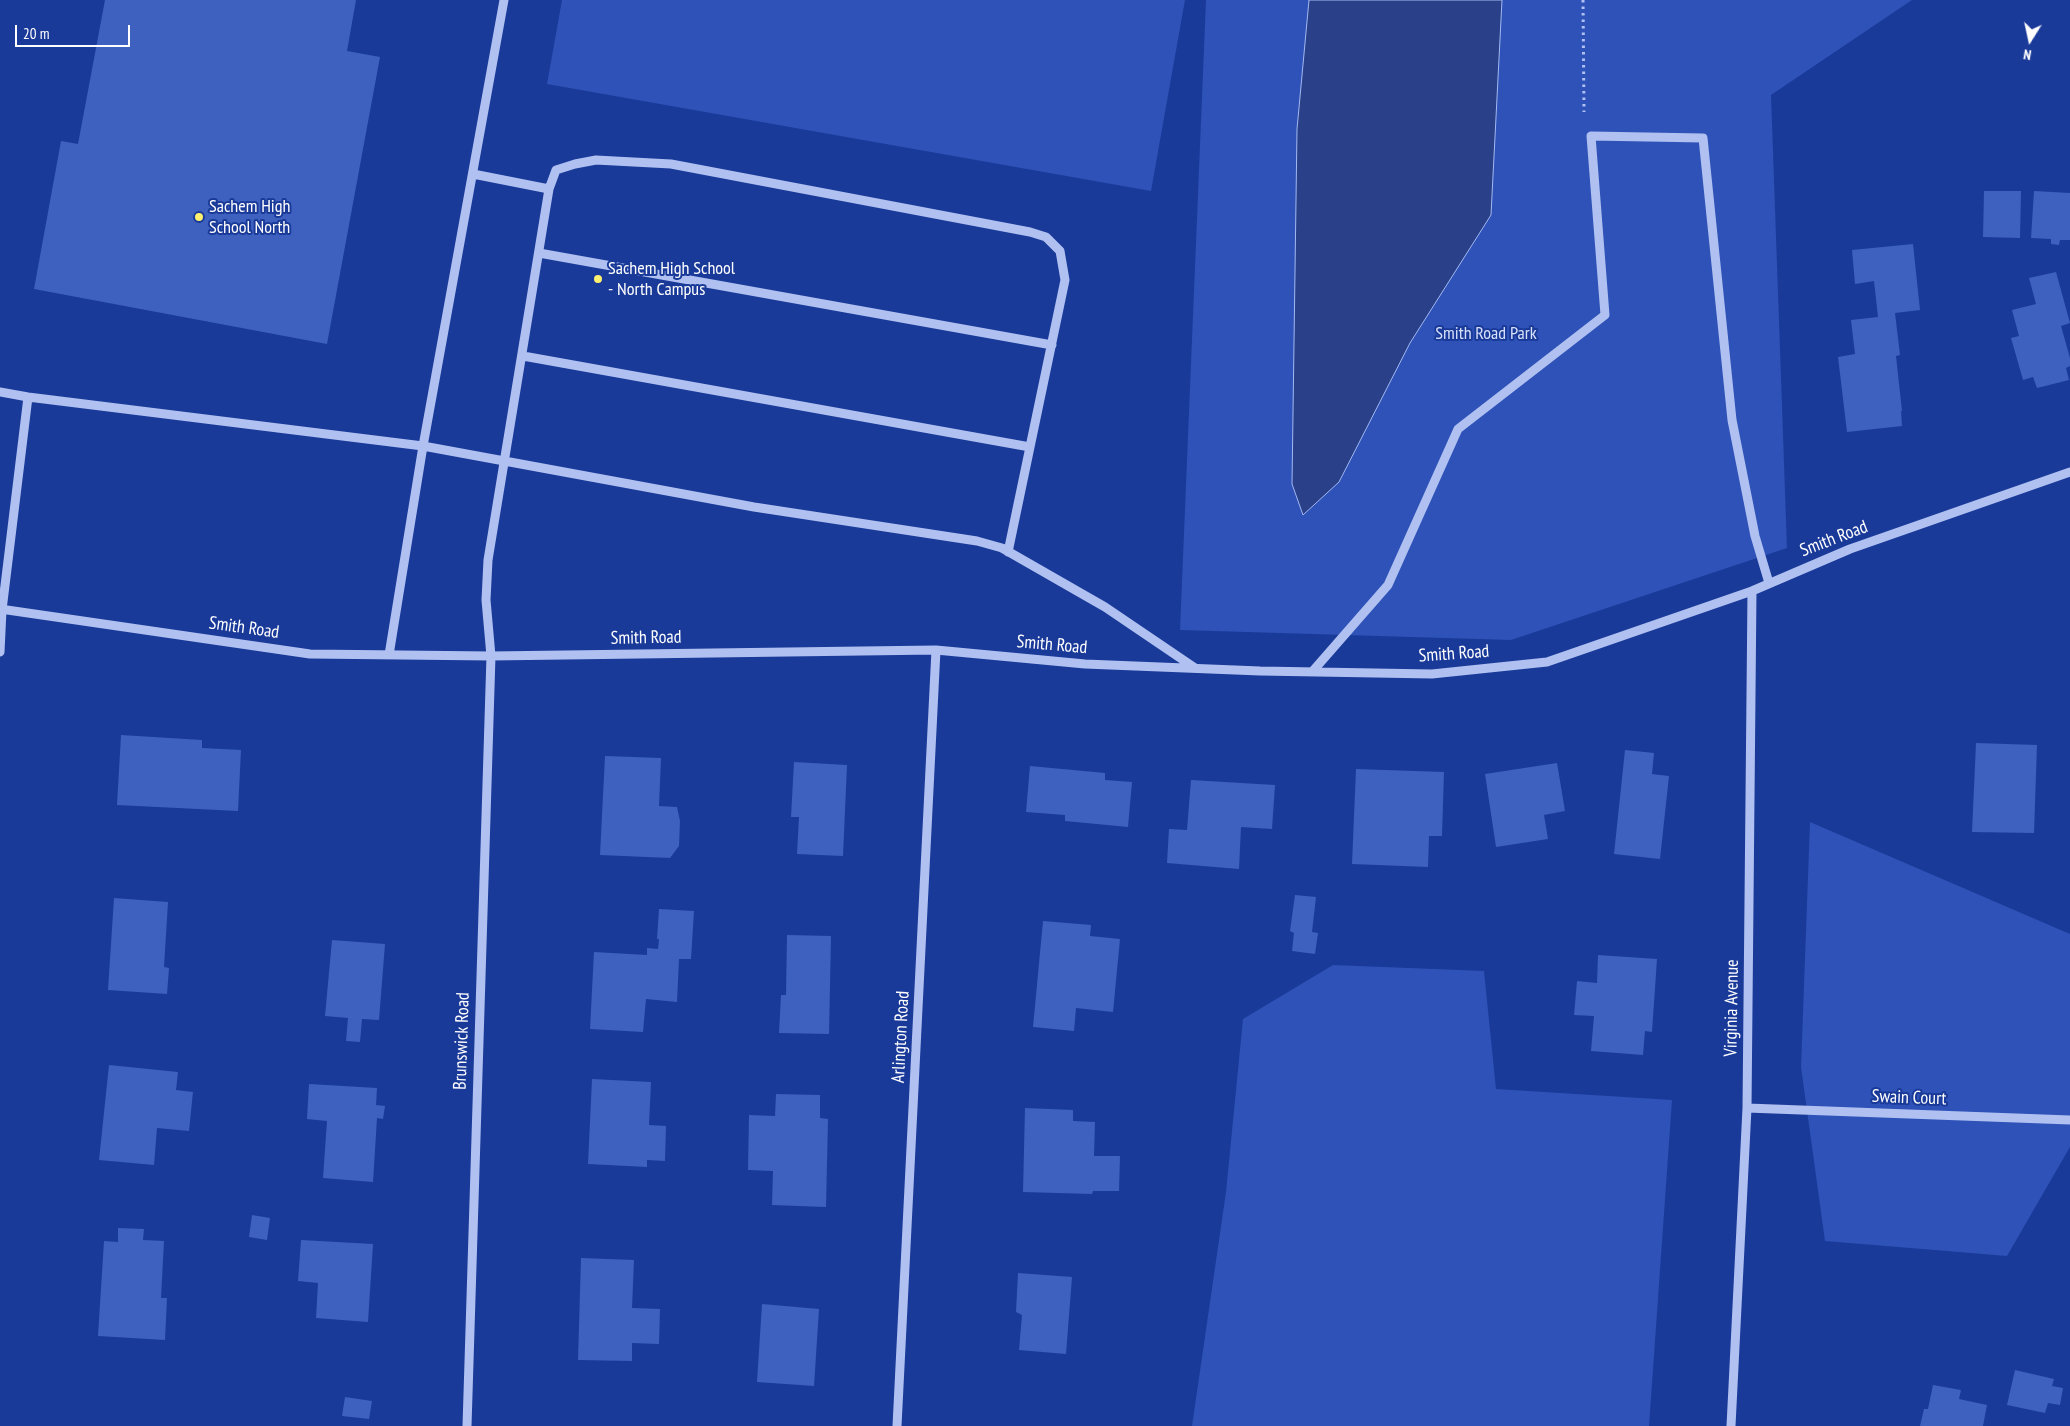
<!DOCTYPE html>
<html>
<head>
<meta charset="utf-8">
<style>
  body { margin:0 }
  #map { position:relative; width:2070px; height:1426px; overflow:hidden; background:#1a3a99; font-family:"PT Sans Narrow",sans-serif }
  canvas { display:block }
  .north { position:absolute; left:2005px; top:15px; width:50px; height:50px; -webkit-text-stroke:4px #1a3a99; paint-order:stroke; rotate:190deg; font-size:14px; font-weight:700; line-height:20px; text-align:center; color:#fff }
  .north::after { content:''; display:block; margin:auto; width:18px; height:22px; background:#fff; clip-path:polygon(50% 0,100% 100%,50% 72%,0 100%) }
  .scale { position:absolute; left:15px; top:25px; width:115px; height:22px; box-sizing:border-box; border:2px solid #fff; border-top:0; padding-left:6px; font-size:15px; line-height:18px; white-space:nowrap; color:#fff; -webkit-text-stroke:4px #1a3a99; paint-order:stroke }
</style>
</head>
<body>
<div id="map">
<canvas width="2070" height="1426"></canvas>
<div class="north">N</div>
<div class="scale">20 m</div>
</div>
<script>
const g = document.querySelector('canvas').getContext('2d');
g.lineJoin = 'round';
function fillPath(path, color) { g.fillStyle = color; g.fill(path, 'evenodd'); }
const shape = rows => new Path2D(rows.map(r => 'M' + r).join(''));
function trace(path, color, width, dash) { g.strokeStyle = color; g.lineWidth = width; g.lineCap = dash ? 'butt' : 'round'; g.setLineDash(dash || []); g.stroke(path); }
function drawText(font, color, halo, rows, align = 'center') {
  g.font = font + ' "PT Sans Narrow",sans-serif'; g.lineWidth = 4; g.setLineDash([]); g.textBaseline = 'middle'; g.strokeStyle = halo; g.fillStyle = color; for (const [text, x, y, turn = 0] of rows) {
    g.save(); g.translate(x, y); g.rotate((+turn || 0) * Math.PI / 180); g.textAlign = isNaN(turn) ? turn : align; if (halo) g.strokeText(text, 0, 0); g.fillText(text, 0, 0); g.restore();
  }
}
fillPath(shape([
  [562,0,1185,0,1151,191,547,84],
  [1206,0,1912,0,1771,95,1787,548,1511,640,1180,630],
  [1810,822,2070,934,2070,1147,2007,1256,1825,1241,1801,1067],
  [1333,965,1484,971,1496,1089,1672,1100,1649,1426,1192,1426,1226,1192,1243,1019]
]), '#2e52b7');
const water = shape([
  [1309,0,1502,0,1491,215,1410,343,1339,482,1303,515,1292,484,1297,129,1309,0]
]);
fillPath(water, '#2a4189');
trace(water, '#a3b9f3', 1);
fillPath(shape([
  [105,0,356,0,347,51,380,57,327,344,34,289,61,141,78,144],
  [1984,191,2021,191,2020,238,1983,237],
  [2034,191,2070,193,2070,240,2060,240,2059,245,2051,244,2051,239,2031,238],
  [1913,244,1920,310,1895,313,1900,355,1896,356,1902,411,1901,411,1902,426,1847,432,1838,357,1855,354,1851,320,1878,317,1874,281,1855,284,1852,250],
  [2056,272,2070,323,2061,326,2070,358,2070,366,2066,368,2069,380,2037,388,2033,377,2023,380,2011,338,2019,336,2012,310,2036,304,2029,278],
  [121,735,202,740,202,748,241,750,238,811,117,805],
  [1976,743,2037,745,2034,833,1972,832],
  [1625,750,1654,753,1652,774,1669,776,1660,859,1614,854],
  [605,756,661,758,659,806,677,807,680,821,679,846,670,858,600,855],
  [794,762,847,765,843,856,797,854,799,817,791,817],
  [1557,763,1565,811,1544,815,1548,839,1496,847,1485,774],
  [1030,766,1105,773,1105,780,1132,782,1128,827,1065,821,1065,815,1026,812],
  [1356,769,1444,772,1442,836,1429,836,1428,867,1352,864],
  [1191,780,1275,785,1272,829,1241,827,1239,869,1167,863,1169,829,1187,830],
  [1295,895,1316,897,1312,932,1318,933,1315,954,1292,951,1294,933,1290,931],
  [114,898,168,902,164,967,169,968,167,994,108,990],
  [659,909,694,911,691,959,679,959,677,1002,646,999,643,1032,590,1029,594,952,647,955,647,948,658,949,659,939,657,939],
  [1043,921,1091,925,1090,936,1120,939,1113,1012,1076,1008,1074,1031,1033,1027],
  [787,935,831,936,829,1034,779,1033,781,995,786,995],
  [332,940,385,944,379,1020,362,1019,360,1042,346,1041,348,1018,325,1016],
  [1598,955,1657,959,1652,1032,1645,1031,1643,1055,1591,1051,1594,1016,1574,1015,1577,981,1597,983],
  [109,1065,178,1072,176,1090,193,1092,189,1131,157,1128,154,1165,99,1160],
  [592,1079,651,1082,649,1125,666,1126,665,1161,647,1160,647,1167,588,1164],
  [309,1084,377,1088,376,1105,385,1106,383,1119,377,1118,373,1182,323,1178,327,1121,307,1119],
  [776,1094,820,1095,820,1118,828,1119,826,1207,772,1205,773,1171,748,1170,749,1115,775,1116],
  [1025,1108,1073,1110,1073,1121,1095,1122,1094,1156,1120,1156,1119,1191,1093,1191,1092,1194,1023,1192],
  [252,1215,270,1218,267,1240,249,1237],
  [118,1228,144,1229,143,1240,164,1241,161,1298,167,1298,165,1340,98,1336,104,1241,118,1242],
  [301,1240,373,1244,368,1322,316,1318,318,1283,298,1281],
  [581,1258,634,1260,632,1308,660,1309,659,1344,632,1343,632,1361,578,1360],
  [1018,1273,1072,1277,1066,1354,1019,1350,1022,1315,1016,1312],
  [762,1304,819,1309,814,1386,757,1382],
  [2015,1370,2054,1379,2052,1386,2063,1388,2060,1405,2048,1403,2045,1413,2007,1405],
  [1933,1385,1961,1390,1959,1399,1987,1405,1983,1426,1920,1426,1924,1409,1928,1409],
  [345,1397,372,1401,369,1419,342,1416]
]), '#3e60be');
trace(shape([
  [1583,0,1584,112]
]), '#b0c1f1', 3, [2.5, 4]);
trace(shape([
  [473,174,549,189],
  [539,253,1052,345],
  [523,356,1030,447],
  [0,392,28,397,423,446,754,507,977,541,1002,548,1105,607,1195,668],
  [0,609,310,654,491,656,936,650,1085,664,1260,671,1432,674,1547,662,1752,591,1850,549,2070,472],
  [0,652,2,610,28,397],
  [389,655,423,446,504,0],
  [1312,672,1388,585,1458,429,1605,315,1591,136,1703,138,1732,420,1755,536,1769,583],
  [1747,1108,2070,1120],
  [467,1426,491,656,486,600,488,560,549,189,556,170,575,164,596,160,671,164,1030,232,1046,237,1060,251,1065,280,1008,552],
  [897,1426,936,650],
  [1731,1426,1747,1108,1752,591]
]), '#b0c1f1', 9);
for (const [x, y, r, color] of [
  [199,217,5,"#fff070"],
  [598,279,5,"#fff070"]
]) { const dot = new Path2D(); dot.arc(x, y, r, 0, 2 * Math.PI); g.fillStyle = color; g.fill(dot); trace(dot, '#1a3a99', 2); }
drawText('18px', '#fff', '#1a3a99', [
  ["Sachem High",209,207],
  ["School North",209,228],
  ["Sachem High School",608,269],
  ["- North Campus",608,290]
], 'left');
drawText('18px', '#d7e1fc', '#1a3a99', [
  ["Smith Road Park",1486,334]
]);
drawText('18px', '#fff', '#1a3a99', [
  ["Smith Road",1834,539,-21],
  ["Smith Road",244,628,8],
  ["Smith Road",646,638,-1],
  ["Smith Road",1052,645,5],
  ["Smith Road",1454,654,-4],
  ["Virginia Avenue",1732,1008,-89],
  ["Arlington Road",901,1037,-87],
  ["Brunswick Road",462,1041,-88],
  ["Swain Court",1909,1098,2]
]);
</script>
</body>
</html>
